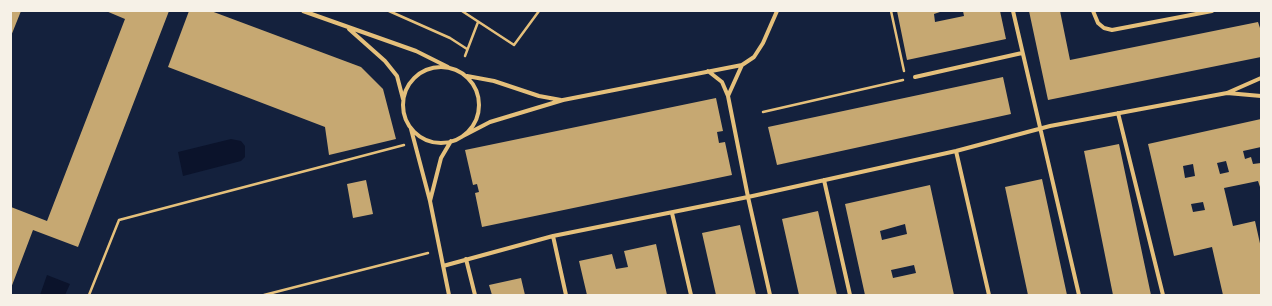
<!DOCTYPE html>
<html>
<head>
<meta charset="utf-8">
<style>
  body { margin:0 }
  #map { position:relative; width:1272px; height:306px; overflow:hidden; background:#14213d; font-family:Figtree,sans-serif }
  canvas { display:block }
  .frame { position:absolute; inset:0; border:12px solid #f6f1e7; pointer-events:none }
</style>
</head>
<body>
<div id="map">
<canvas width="1272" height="306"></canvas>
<div class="frame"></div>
</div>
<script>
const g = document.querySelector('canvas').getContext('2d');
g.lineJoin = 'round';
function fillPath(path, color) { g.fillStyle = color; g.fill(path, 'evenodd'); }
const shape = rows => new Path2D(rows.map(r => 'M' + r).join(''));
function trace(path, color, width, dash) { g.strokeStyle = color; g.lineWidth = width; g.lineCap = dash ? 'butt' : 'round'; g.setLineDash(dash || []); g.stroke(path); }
fillPath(shape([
  [231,139,241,141,245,146,245,157,241,161,183,176,178,152],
  [47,275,70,284,65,295,40,295]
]), '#0b132b');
fillPath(shape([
  [11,11,21,11,11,36],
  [106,11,169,11,78,247,33,230,11,288,11,207,47,221,125,19],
  [189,11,211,11,361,67,383,89,396,139,329,155,325,127,168,67],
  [897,11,943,11,934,14,935,22,964,16,963,11,1000,11,1006,39,907,60],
  [1029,11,1060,11,1070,60,1258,22,1261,31,1261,57,1048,100],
  [1003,77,1011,114,777,165,768,127],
  [716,98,723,131,717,132,719,143,725,142,732,175,482,227,475,193,479,192,477,184,473,185,465,150],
  [1261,119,1261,147,1243,151,1245,159,1251,157,1253,164,1261,163,1261,190,1258,181,1224,188,1233,226,1255,221,1261,248,1261,295,1223,295,1212,247,1174,256,1148,144],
  [1226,161,1229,172,1220,174,1217,163],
  [1193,164,1195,176,1185,178,1183,166],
  [1203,202,1205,210,1193,212,1191,204],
  [1119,144,1130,196,1151,295,1113,295,1084,151],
  [1042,179,1067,295,1028,295,1005,187],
  [366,180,373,214,353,218,347,184],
  [930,185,954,295,865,295,845,204],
  [905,224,907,234,882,240,880,231],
  [914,265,916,273,893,278,891,270],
  [818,211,837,295,799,295,782,219],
  [740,225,756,295,716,295,702,233],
  [656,244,667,295,587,295,579,261,612,254,616,269,628,267,624,251],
  [521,278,525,295,492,295,489,285]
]), '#c6a872');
trace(shape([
  [389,11,450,38,467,49],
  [462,11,514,45,539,11],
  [891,11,904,71],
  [465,56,478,22],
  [763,112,903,80],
  [89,295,119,220,404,145],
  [264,295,428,253]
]), '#e5c07b', 2.5);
trace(shape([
  [303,11,416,51,448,67],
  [1013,11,1079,295],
  [1093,11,1098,23,1104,28,1112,30,1212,11],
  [349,29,385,61,397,76,403,99],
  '403 105a38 38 0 1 1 76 0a38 38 0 1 1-76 0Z',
  [708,71,722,82,728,96,748,197,770,295],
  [467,76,494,81,539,96,561,100],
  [915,77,1022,53],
  [1227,93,1261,96],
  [728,96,742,65,754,57,763,43,777,11],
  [1118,113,1163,295],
  [411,129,430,201,449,295],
  [463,136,490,122,563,100,742,65],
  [956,151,989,295],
  [824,180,850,295],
  [430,201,441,158,451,141],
  [672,213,691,295],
  [553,236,566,295],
  [466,259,475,295],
  [443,266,553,236,748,197,956,151,1050,126,1227,93,1261,78]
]), '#e5c07b', 4);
</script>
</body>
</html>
